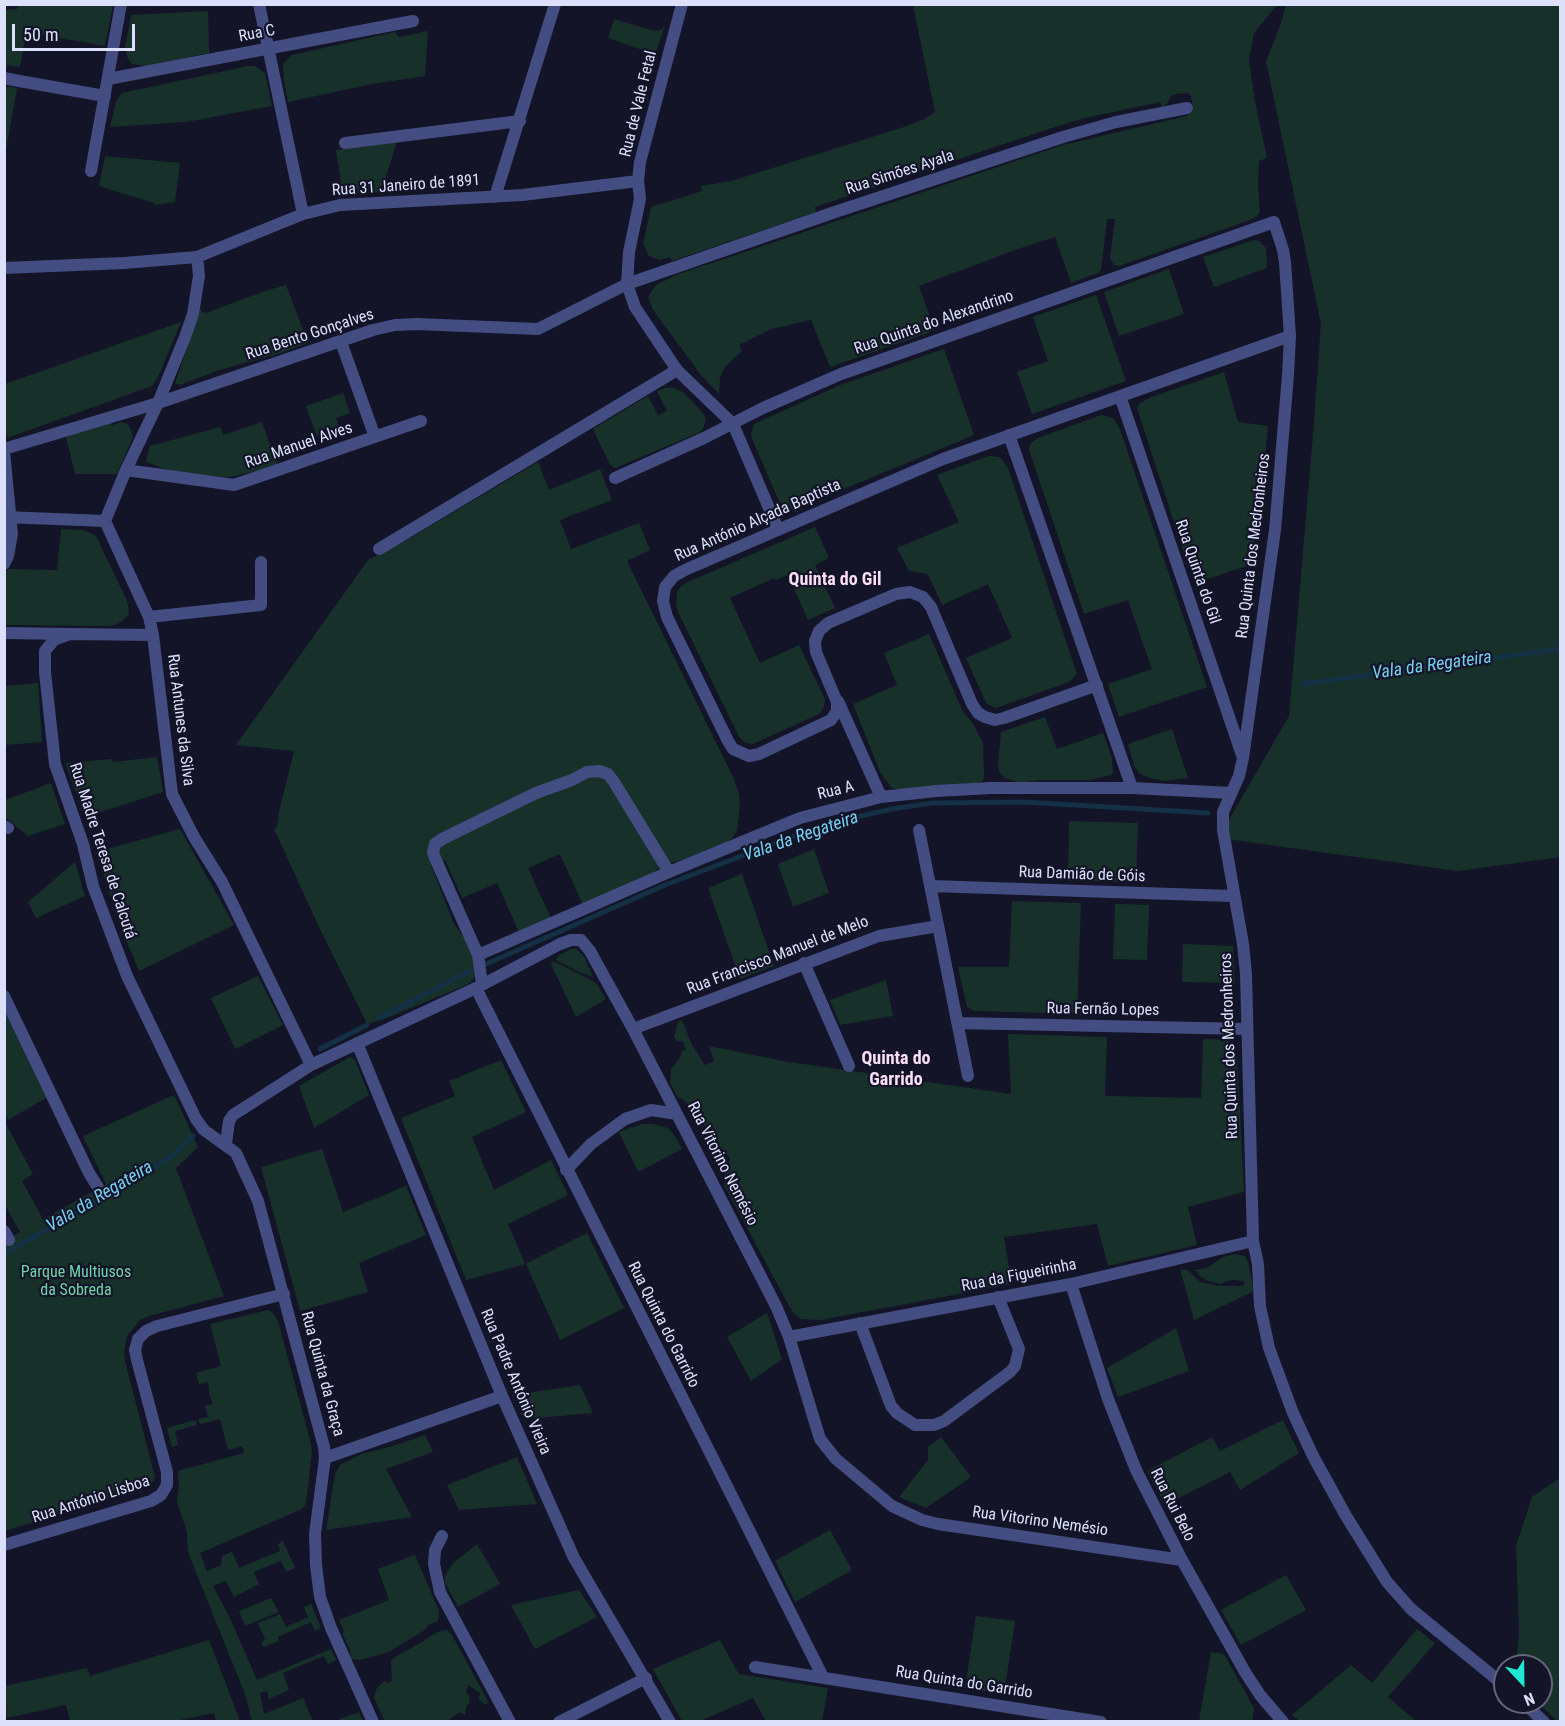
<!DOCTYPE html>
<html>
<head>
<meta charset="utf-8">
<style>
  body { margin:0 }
  #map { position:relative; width:1565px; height:1726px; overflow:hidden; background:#131427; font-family:"Roboto Condensed",sans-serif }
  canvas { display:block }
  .frame { position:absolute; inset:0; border:6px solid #dde0fb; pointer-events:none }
  .north { position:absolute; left:1493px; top:1654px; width:60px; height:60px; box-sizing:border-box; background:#131427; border:2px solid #64667c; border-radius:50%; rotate:158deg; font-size:16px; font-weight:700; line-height:24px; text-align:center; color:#dde0fb }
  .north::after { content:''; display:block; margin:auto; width:21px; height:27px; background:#1ee6d2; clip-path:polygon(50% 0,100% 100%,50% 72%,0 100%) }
  .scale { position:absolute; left:12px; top:24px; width:123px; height:27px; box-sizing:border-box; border:3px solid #dde0fb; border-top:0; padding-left:8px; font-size:18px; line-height:21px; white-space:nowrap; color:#dde0fb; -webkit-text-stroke:4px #131427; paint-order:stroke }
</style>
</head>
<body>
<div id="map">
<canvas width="1565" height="1726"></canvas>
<div class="frame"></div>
<div class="north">N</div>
<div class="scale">50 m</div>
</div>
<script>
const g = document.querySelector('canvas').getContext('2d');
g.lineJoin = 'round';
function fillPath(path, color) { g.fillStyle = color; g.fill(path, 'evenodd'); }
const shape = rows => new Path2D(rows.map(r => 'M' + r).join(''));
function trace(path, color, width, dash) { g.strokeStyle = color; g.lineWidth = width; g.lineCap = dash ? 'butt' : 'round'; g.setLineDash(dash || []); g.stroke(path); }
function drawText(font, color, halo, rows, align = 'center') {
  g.font = font + ' "Roboto Condensed",sans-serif'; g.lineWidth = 4.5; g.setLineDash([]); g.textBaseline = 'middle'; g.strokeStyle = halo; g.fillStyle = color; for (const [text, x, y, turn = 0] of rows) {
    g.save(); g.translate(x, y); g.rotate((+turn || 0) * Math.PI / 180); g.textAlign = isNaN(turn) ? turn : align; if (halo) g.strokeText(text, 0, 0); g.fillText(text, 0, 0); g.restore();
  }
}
fillPath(shape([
  [17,5,113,5,105,46,26,32,20,67,7,65,5,74,5,10,17,9],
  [913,5,1277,5,1254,33,1249,60,1255,102,1267,158,1259,161,1258,185,1260,212,1256,217,1250,220,1119,266,1114,265,1110,258,1115,219,1107,219,1101,270,1098,273,1071,283,1055,237,1021,248,919,286,932,323,928,325,931,332,830,367,811,320,771,329,739,345,742,351,725,367,720,377,719,394,701,375,653,310,648,297,656,285,676,275,1063,145,1187,116,1191,113,1193,108,1191,96,1188,93,1176,94,1171,96,1167,104,1162,107,1160,102,1081,119,1049,129,815,207,816,212,672,261,670,257,659,260,649,256,643,243,651,207,702,191,701,186,731,181,760,172,904,127,924,119,935,112],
  [1286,5,1560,5,1560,857,1458,871,1226,839,1226,825,1289,716,1313,435,1321,324,1266,61,1281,23],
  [208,11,209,53,145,66,132,64,128,59,125,48,131,15],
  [614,19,654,31,661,30,665,25,654,58,643,50,608,38],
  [428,31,425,76,372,84,288,102,284,81,283,64,292,55,395,32,399,37],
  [248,66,255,66,265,73,272,106,186,122,110,127,116,101,122,93],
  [4,86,17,88,6,150,4,149],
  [397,142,381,192,343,194,336,150],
  [105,156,180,163,175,202,154,205,154,203,99,186],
  [1254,240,1259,241,1266,248,1267,268,1214,287,1203,257],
  [1169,269,1184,314,1119,336,1104,292],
  [286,285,308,343,275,355,219,370,180,385,175,383,201,308,202,312,206,313,262,292],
  [1096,295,1126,381,1032,414,1017,372,1048,361,1033,317],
  [181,322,158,377,152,386,7,438,5,424,5,384],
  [944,349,974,435,798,508,792,509,782,504,779,501,752,439,751,433,754,424,840,385],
  [1224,372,1238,422,1268,426,1262,487,1252,564,1199,582,1193,577,1182,547,1137,408,1139,404,1149,398],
  [665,388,674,388,683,392,703,413,706,419,703,429,698,433,615,468,610,465,593,429,648,396,658,415,667,411,657,391],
  [343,393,350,413,336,418,339,428,317,436,306,406],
  [1101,415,1113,418,1120,429,1207,687,1119,717,1108,684,1152,669,1140,635,1128,600,1084,614,1030,453,1029,447,1032,442,1038,438],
  [111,422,112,426,120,422,128,424,132,433,133,437,117,474,75,474,66,437],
  [262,422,277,464,260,470,230,477,204,476,170,471,146,462,150,446,220,427,223,435],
  [989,456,1000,457,1008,468,1077,674,1069,682,996,708,986,703,966,658,1012,638,988,584,942,605,928,574,909,571,897,548,959,522,937,475],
  [538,462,549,490,600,469,612,500,560,520,571,549,639,523,650,550,627,561,734,779,739,794,740,808,737,831,732,838,724,844,679,861,672,862,657,869,653,874,587,904,582,903,560,854,528,868,551,918,519,932,497,883,462,898,445,860,431,865,453,922,466,941,474,961,475,974,473,980,466,985,387,1018,367,1024,320,929,274,829,277,827,279,812,294,751,236,745,368,560,412,537],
  [815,527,829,558,815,565,835,608,808,620,788,575,776,580,774,578,730,598,760,663,799,645,825,699,824,707,819,714,753,744,745,743,739,737,678,612,676,604,677,592,681,586,688,582],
  [61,529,84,530,96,536,127,601,129,611,128,616,121,622,111,626,5,625,5,575,8,569,57,570],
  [929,634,963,712,974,725,983,744,984,776,983,781,974,784,900,790,892,788,880,772,853,704,897,685,884,653],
  [38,683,42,742,5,745,5,686],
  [1045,717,1057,749,1103,733,1112,758,1113,773,1111,775,1089,780,1040,780,1020,783,1005,778,1000,773,998,766,1001,732],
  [1172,729,1188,778,1163,781,1147,777,1139,773,1134,765,1128,744],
  [157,757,163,792,85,817,65,763,112,759,113,762],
  [51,783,65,824,28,836,5,817,5,800],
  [1069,821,1138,823,1136,882,1068,881],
  [180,829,234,925,139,971,121,928,96,852],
  [814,849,829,893,793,907,778,864],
  [75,862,85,896,36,918,28,902],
  [742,874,774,966,740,979,708,888],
  [1012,901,1081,903,1077,1014,974,1011,967,1007,958,967,1009,967],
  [1115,904,1149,905,1147,960,1113,959],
  [1183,944,1233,946,1235,983,1182,982],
  [571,949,576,949,584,956,593,977,579,972,556,960,559,955],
  [553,961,591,980,597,984,606,999,576,1017,551,964],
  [258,976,283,1025,235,1049,211,998],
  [886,980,893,1016,840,1025,830,1000],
  [5,1012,46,1098,8,1120,4,1113],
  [682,1020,692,1045,705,1065,714,1061,709,1046,783,1061,1011,1094,1008,1034,1107,1037,1105,1096,1201,1098,1203,1039,1228,1040,1234,1046,1237,1055,1244,1192,1188,1207,1197,1245,1108,1266,1097,1224,1004,1237,1012,1284,820,1320,801,1319,794,1314,789,1306,724,1185,725,1173,728,1170,730,1158,722,1150,715,1138,708,1135,706,1132,708,1128,703,1124,698,1114,682,1098,678,1098,670,1083,671,1069,681,1056,682,1051,686,1050,683,1041,677,1041,674,1037,678,1022],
  [350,1057,355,1060,369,1095,314,1128,299,1086],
  [501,1060,526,1112,472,1137,494,1190,551,1160,568,1195,508,1224,525,1264,587,1233,624,1308,560,1340,526,1264,466,1280,401,1118,455,1096,449,1081],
  [174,1095,198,1147,176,1168,224,1296,149,1316,140,1320,127,1336,124,1352,125,1361,155,1477,154,1481,144,1488,5,1531,4,1241,20,1232,5,1205,5,1122,33,1174,22,1181,43,1219,106,1184,83,1136],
  [642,1124,652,1124,668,1128,674,1135,682,1149,638,1172,619,1132],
  [322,1149,343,1212,406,1186,426,1235,359,1263,368,1292,300,1311,261,1167],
  [1235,1254,1245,1256,1248,1262,1254,1291,1194,1320,1180,1269,1188,1270,1200,1282,1219,1286,1242,1286,1245,1283,1243,1281,1232,1280,1220,1284,1206,1280,1197,1274,1199,1272,1194,1270,1207,1268,1223,1257],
  [268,1310,272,1312,278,1321,310,1440,312,1451,306,1504,302,1509,200,1553,207,1571,221,1565,222,1556,232,1552,239,1568,280,1551,278,1544,283,1541,295,1568,286,1572,281,1561,254,1572,259,1584,234,1597,226,1581,213,1586,229,1616,257,1680,331,1649,336,1660,328,1664,324,1656,283,1673,289,1690,269,1699,267,1691,260,1693,264,1714,303,1698,313,1721,252,1721,245,1694,193,1565,188,1552,187,1532,177,1502,179,1487,178,1471,244,1453,242,1446,228,1450,220,1419,200,1424,198,1419,208,1417,205,1406,213,1404,209,1393,208,1382,199,1384,196,1373,221,1366,210,1324],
  [767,1313,782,1359,751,1381,727,1337],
  [1176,1328,1189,1371,1118,1397,1107,1368],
  [580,1385,593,1413,524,1419,514,1395],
  [196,1420,197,1425,175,1431,178,1445,172,1447,167,1428],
  [1283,1420,1299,1453,1240,1490,1230,1472,1165,1505,1147,1471,1212,1437,1220,1451],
  [425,1435,433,1452,386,1469,412,1517,326,1530,335,1474,340,1465,361,1454,393,1446],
  [941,1437,971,1477,926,1508,899,1497,928,1460,928,1447],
  [517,1457,537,1504,459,1510,447,1485],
  [1560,1478,1560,1721,1558,1722,1537,1702,1541,1702,1541,1666,1516,1666,1519,1632,1516,1546,1532,1497],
  [830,1530,852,1570,795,1602,775,1561],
  [477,1544,500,1584,458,1607,445,1583,445,1576,452,1564],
  [415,1555,439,1611,438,1621,428,1625,425,1630,389,1652,360,1660,351,1659,350,1650,343,1635,344,1631,339,1620,389,1600,378,1569],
  [1286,1575,1306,1610,1241,1645,1221,1610],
  [579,1590,597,1617,535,1649,511,1605],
  [271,1598,279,1612,245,1626,239,1611],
  [311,1604,321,1628,315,1631,311,1622,278,1637,279,1641,263,1647,261,1643,265,1639,258,1623,280,1614,286,1627,308,1617,304,1607],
  [976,1616,1015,1621,1004,1694,965,1688],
  [1417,1629,1435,1643,1388,1697,1416,1721,1300,1721,1292,1715,1351,1665,1372,1683],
  [447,1630,452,1635,489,1703,484,1704,479,1699,480,1693,468,1685,466,1694,469,1695,470,1702,466,1707,465,1715,460,1712,449,1719,450,1721,384,1720,374,1697,377,1688,384,1681,388,1683,392,1681,391,1662,393,1658,424,1641,425,1639,440,1631],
  [209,1640,240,1721,216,1721,214,1713,175,1721,70,1721,66,1705,7,1718,5,1686,87,1668,90,1676],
  [720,1640,739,1674,828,1688,822,1721,766,1721,753,1698,700,1721,682,1721,653,1669],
  [1211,1652,1224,1654,1254,1708,1252,1721,1199,1721],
  [359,1712,363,1721,335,1721]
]), '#17312a');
trace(shape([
  [1303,684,1560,649],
  [486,964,665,885,829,823,892,809,932,803,1024,802,1208,813],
  [380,1018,470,971],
  [320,1049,367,1025],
  [4,1254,138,1178,174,1154,193,1136]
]), '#133045', 5);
trace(shape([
  [4,78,19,81],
  [4,451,12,534,8,556,4,564],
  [4,633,69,634]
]), '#434d81', 12);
trace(shape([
  [259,4,303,214],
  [682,4,640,162,638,181,640,199,629,252,627,284,635,307,677,370,733,424,778,529],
  [108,79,413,21],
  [19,81,105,96],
  [345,143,520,121],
  [91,171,121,4],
  [495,197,555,4],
  [197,257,199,276,193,314,185,337,158,403,126,470,105,521,149,617,153,635,172,794,194,837,222,882,311,1065],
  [4,268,124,263,197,257,303,214,340,205,522,195,638,181],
  [341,342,375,437],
  [1120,396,1242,755],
  [1009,435,1132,788],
  [4,449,158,403,373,330,395,325,417,324,538,329,627,284,835,212,1063,137,1116,122,1187,108],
  [126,470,234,485,421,421],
  [615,478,704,438,763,408,841,374,1274,222,1283,250,1285,262,1290,336,1288,375,1275,530,1243,758,1239,776,1223,812,1223,830,1243,944,1246,974,1253,1241,1258,1264,1260,1306,1269,1348,1293,1413,1313,1456,1346,1516,1387,1582,1411,1609,1505,1686],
  [4,517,105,521],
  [379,549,677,370],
  [149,617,261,605,261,562],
  [153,635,70,634,54,640,45,651,45,672,55,764,83,844,93,886,127,976,196,1119,204,1130,236,1153,258,1201,324,1447,325,1458,315,1534,316,1565,320,1597,331,1628,373,1722],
  [1097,685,1004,718,995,720,985,717,978,713,972,704,931,607,923,597,910,592,896,594,828,623,819,631,815,641,816,652,837,702,837,711,831,720,759,754,749,756,733,749,728,741,667,617,663,601,665,587,674,576,687,569,943,459,1290,336],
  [838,701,881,797],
  [4,826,8,828],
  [919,830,968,1076],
  [930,886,1233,896],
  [478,955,669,872,800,818,881,797,936,791,991,788,1132,788,1231,793],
  [804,963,849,1066],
  [482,984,478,955,435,858,433,852,435,844,442,839,536,793,572,780,587,772,599,771,608,774,614,782,669,872],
  [476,988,823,1677],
  [4,996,89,1173,99,1189],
  [958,1023,1247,1029],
  [633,1029,879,936,938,926],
  [357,1043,502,1396,574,1558,670,1722],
  [226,1144,229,1121,233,1115,311,1065,476,988,560,944,571,940,581,940,590,951,633,1029,776,1306,789,1337,820,1439,836,1459,892,1506,922,1520,938,1524,1182,1560],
  [566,1170,591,1144,625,1119,651,1110,677,1114],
  [4,1231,9,1240],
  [1071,1284,1108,1399,1136,1470,1182,1560,1245,1672,1260,1695,1283,1722],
  [860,1323,891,1406,897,1413,915,1425,934,1425,944,1421,1010,1372,1015,1366,1019,1349,998,1297],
  [789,1337,1071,1284,1253,1241],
  [325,1458,502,1396],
  [442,1536,435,1550,434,1564,440,1592,510,1722],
  [4,1545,151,1501,161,1495,167,1485,167,1472,137,1360,135,1350,138,1339,146,1331,157,1326,284,1294],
  [755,1667,1101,1722],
  [1523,1702,1544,1722],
  [559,1722,646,1678]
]), '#434d81', 12);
drawText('16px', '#dde0fb', '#131427', [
  ["Rua C",257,34,-11],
  ["Rua de Vale Fetal",639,104,-76],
  ["Rua Simões Ayala",900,173,-18],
  ["Rua 31 Janeiro de 1891",406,186,-4],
  ["Rua Quinta do Alexandrino",934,323,-19],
  ["Rua Bento Gonçalves",310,335,-18],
  ["Rua Manuel Alves",299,446,-19],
  ["Rua António Alçada Baptista",758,521,-24],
  ["Rua Quinta dos Medronheiros",1254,546,-83],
  ["Rua Quinta do Gil",1197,572,71],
  ["Rua Antunes da Silva",180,720,83],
  ["Rua A",836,791,-14],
  ["Rua Madre Teresa de Calcutá",102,851,72],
  ["Rua Damião de Góis",1082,875,2],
  ["Rua Francisco Manuel de Melo",778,956,-21],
  ["Rua Fernão Lopes",1103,1010,1],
  ["Rua Quinta dos Medronheiros",1230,1046,-92],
  ["Rua Vitorino Nemésio",722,1164,63],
  ["Rua da Figueirinha",1019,1276,-11],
  ["Rua Quinta do Garrido",663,1325,63],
  ["Rua Quinta da Graça",322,1374,75],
  ["Rua Padre António Vieira",515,1382,67],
  ["Rua António Lisboa",91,1500,-18],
  ["Rua Rui Belo",1172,1505,63],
  ["Rua Vitorino Nemésio",1040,1522,8],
  ["Rua Quinta do Garrido",964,1683,9]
]);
drawText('16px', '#70d4a7', '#131427', [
  ["Parque Multiusos",76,1273],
  ["da Sobreda",76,1291]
]);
drawText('bold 18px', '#fbdff7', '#131427', [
  ["Quinta do Gil",835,580],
  ["Quinta do",896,1059],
  ["Garrido",896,1080]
]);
drawText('italic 18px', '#76d0f0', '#131427', [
  ["Vala da Regateira",1432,666,-8],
  ["Vala da Regateira",801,837,-19],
  ["Vala da Regateira",100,1197,-31]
]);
</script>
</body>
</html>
